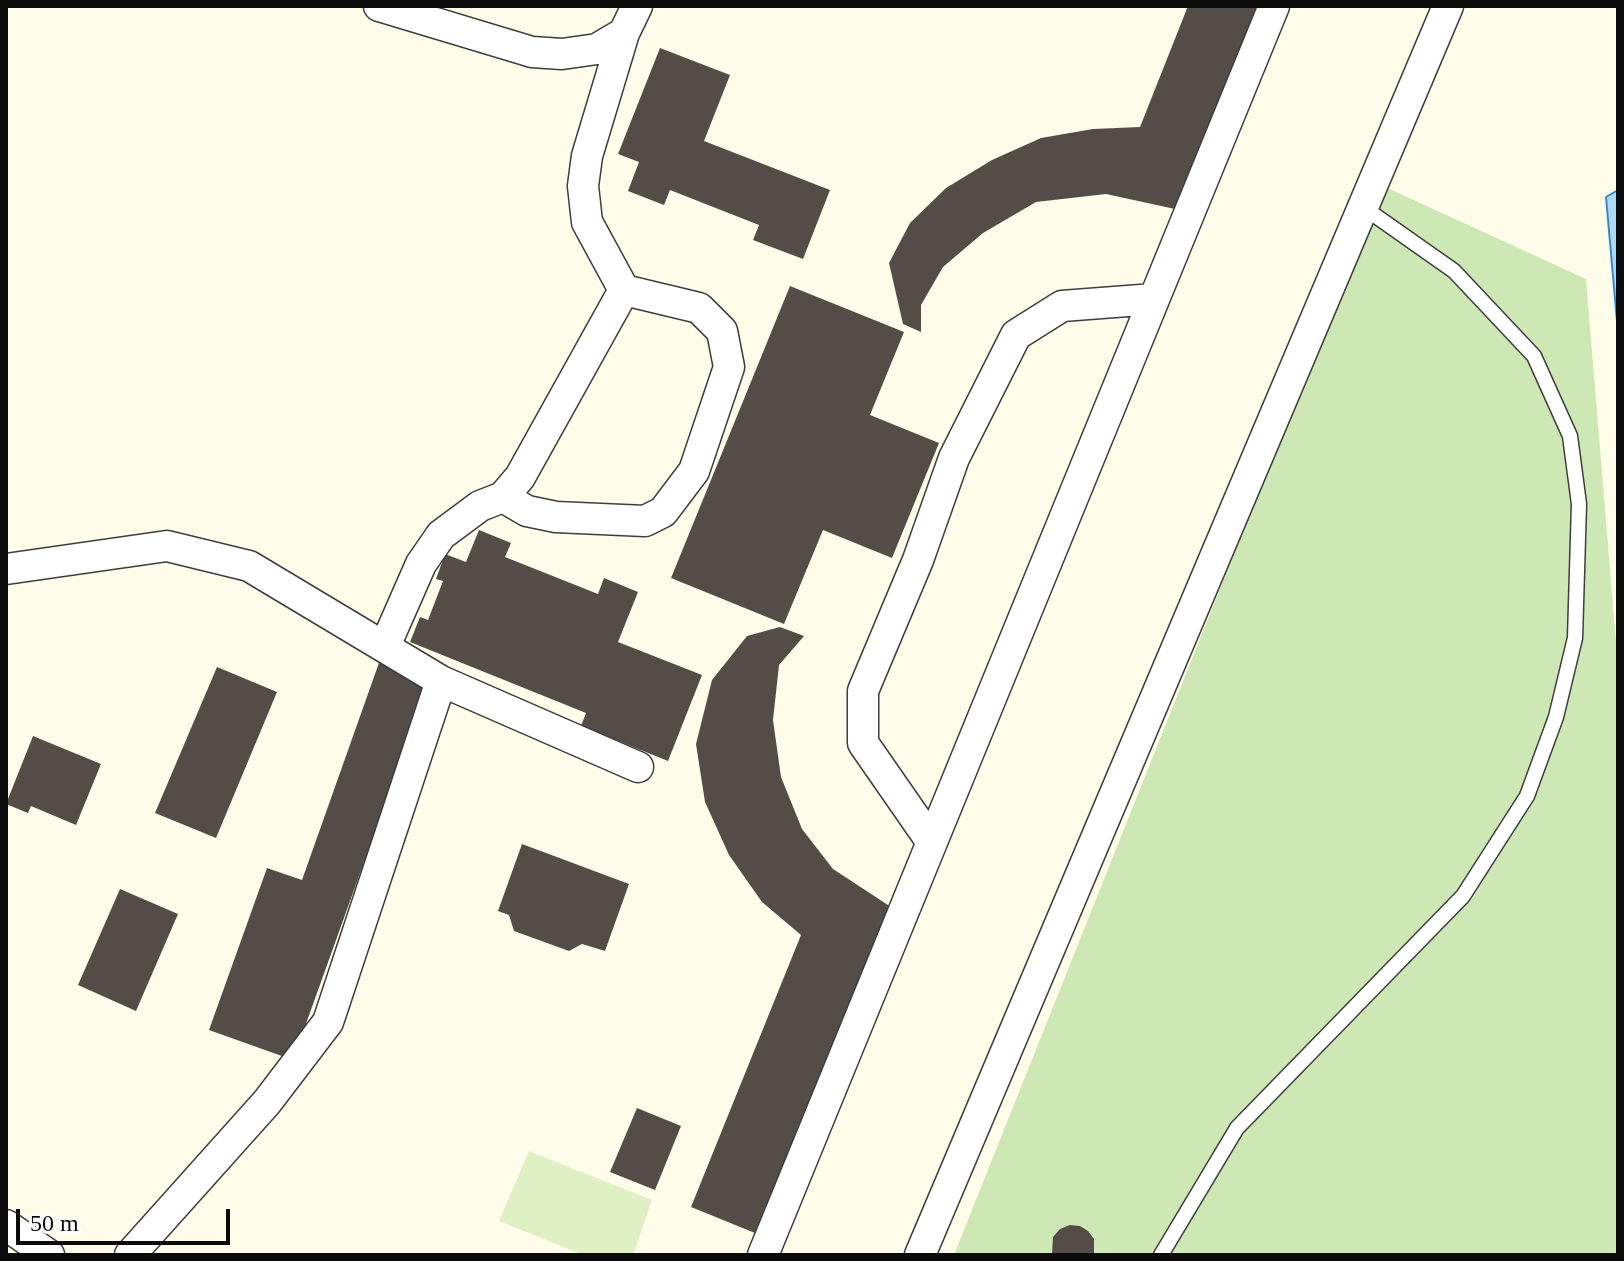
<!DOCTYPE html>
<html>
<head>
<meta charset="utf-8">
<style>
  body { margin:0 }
  #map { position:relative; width:1624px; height:1261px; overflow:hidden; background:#fffce9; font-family:Georgia,serif }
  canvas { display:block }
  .frame { position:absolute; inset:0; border:8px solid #0b0b0b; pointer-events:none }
  .scale { position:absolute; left:16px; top:1209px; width:214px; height:36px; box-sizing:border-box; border:4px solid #0b0b0b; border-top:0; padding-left:10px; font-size:24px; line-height:28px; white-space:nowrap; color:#0b0b0b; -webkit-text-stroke:6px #fff; paint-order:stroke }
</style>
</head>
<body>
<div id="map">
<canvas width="1624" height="1261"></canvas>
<div class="frame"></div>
<div class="scale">50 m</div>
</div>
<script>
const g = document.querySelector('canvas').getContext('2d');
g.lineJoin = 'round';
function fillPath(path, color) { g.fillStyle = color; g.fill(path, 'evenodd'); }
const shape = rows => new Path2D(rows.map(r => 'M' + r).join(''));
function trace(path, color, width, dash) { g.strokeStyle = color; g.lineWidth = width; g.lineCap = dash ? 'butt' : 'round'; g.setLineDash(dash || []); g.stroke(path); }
fillPath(shape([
  [1381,185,1586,279,1618,666,1618,1255,954,1255]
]), '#cde8b4');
fillPath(shape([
  [529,1151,652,1200,633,1255,583,1255,499,1221]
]), '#dff0c5');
const water = shape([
  [1618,190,1618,333,1606,197,1618,190]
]);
fillPath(water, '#aed8f6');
trace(water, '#358acd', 2);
fillPath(shape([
  [1188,6,1257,6,1175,209,1106,194,1036,202,983,233,943,267,921,305,921,332,903,324,889,263,910,223,946,188,992,160,1041,138,1093,129,1140,127],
  [660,48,730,75,704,141,830,190,803,259,753,240,759,225,670,190,664,205,628,191,639,162,618,154],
  [790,286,904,332,870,415,939,443,892,558,823,530,784,624,671,578],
  [479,530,511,543,505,557,598,594,604,578,638,592,618,642,702,675,668,761,581,726,586,713,410,642,420,617,428,620,443,581,436,579,445,554,466,562],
  [780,627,804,636,779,665,773,720,781,777,802,829,833,869,891,907,755,1233,691,1207,801,935,762,902,729,855,705,802,696,744,712,680,747,636],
  [380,660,430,678,293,1060,209,1030,267,868,302,880],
  [217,667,277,692,216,838,155,813],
  [33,736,101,764,76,825,31,806,28,813,6,804],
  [522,844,629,884,605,951,582,944,569,951,514,931,509,915,498,911],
  [120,889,178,914,136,1011,78,985],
  [637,1108,681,1126,655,1190,610,1172],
  [1070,1225,1080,1226,1088,1231,1094,1239,1094,1255,1052,1255,1053,1237,1060,1229]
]), '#544d47');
const lane = shape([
  [1161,1255,1237,1128,1463,896,1527,796,1556,717,1575,638,1579,504,1570,436,1534,356,1454,271,1363,207]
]);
const street = shape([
  [379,6,532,52,562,54,597,49,624,33,637,6],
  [503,497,520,477,624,290],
  [6,569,167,546,249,566,441,681,328,1022,267,1102,130,1255],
  [385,646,421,564,441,535,480,506,503,497,527,511,556,517,645,521,663,512,694,471,729,367,722,331,699,308,624,290,587,222,583,186,587,156,624,33],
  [441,681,638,767],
  [931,841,863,743,863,691,918,560,954,458,1016,335,1062,306,1154,299],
  [6,1225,49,1255],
  [763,1255,1274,6],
  [920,1255,1448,6]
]);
trace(lane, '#3e3e3e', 17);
trace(street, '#3e3e3e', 33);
trace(lane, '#fff', 14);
trace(street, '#fff', 30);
</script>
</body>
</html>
